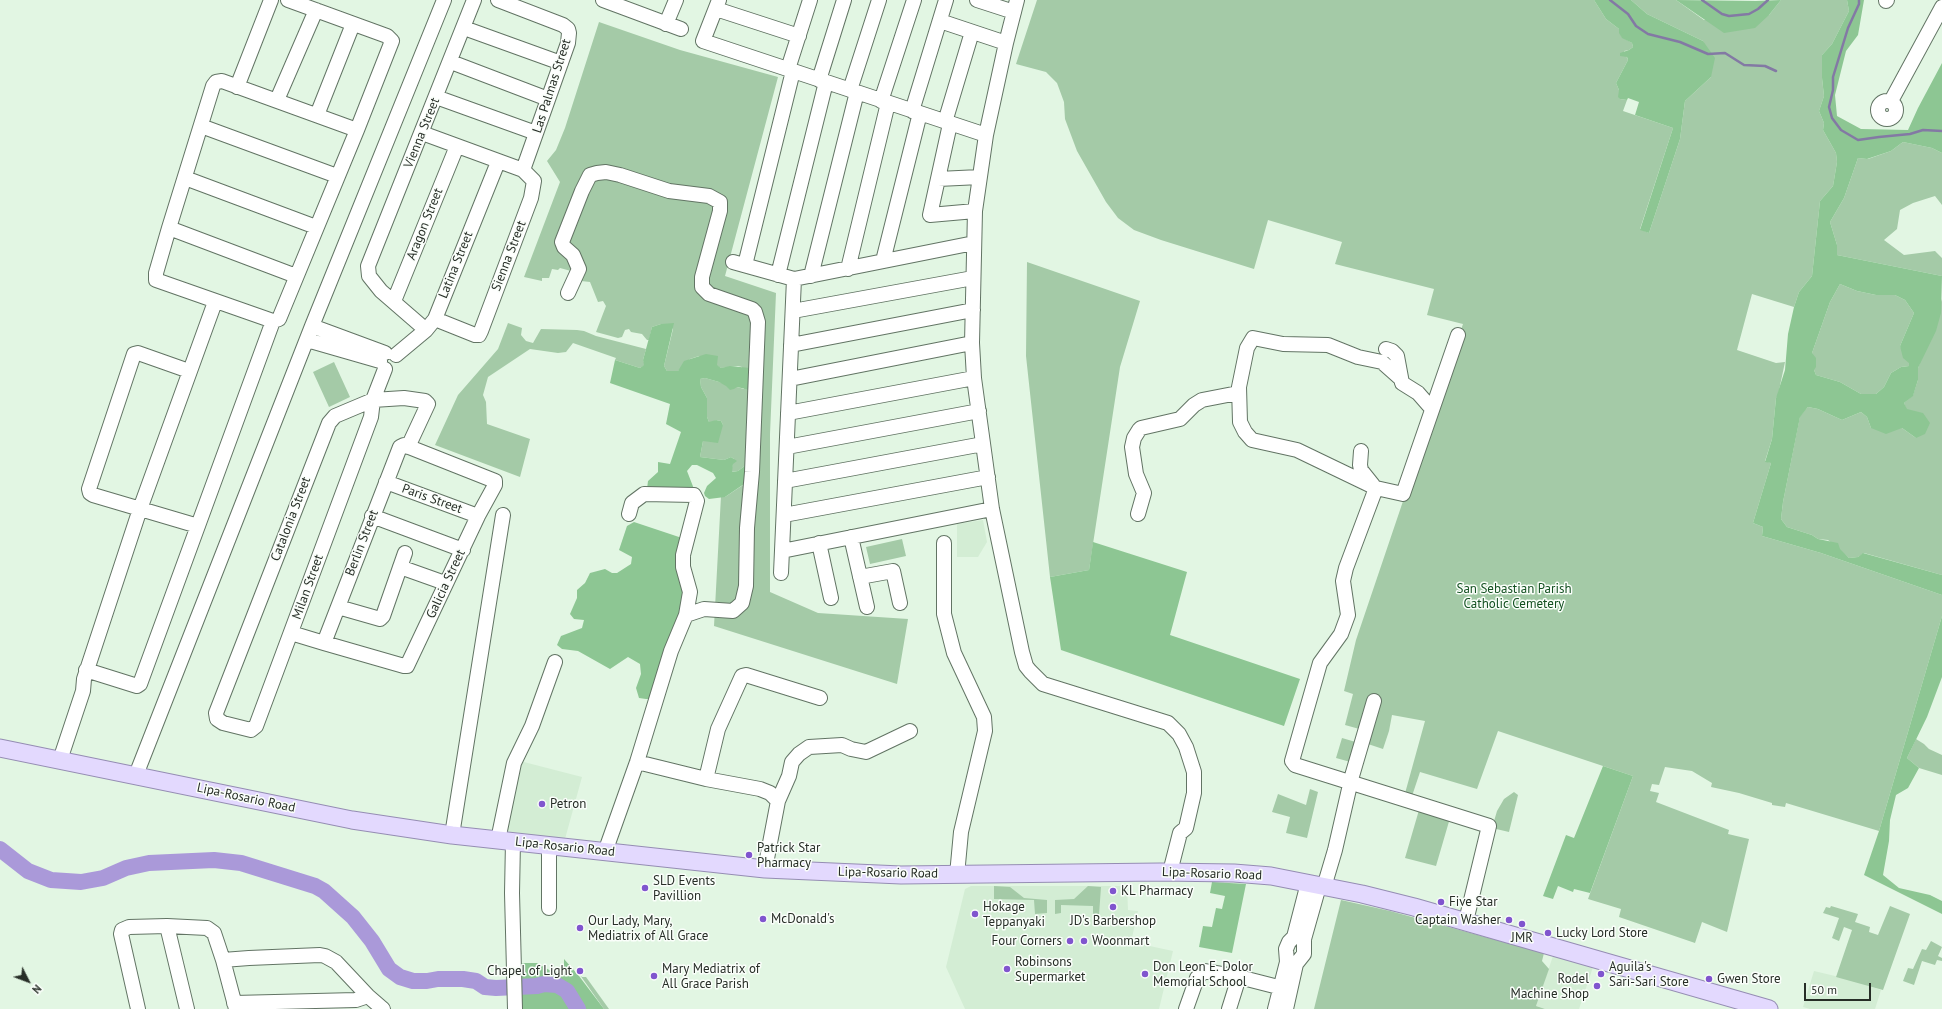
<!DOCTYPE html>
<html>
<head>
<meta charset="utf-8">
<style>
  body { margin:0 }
  #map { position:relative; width:1942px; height:1009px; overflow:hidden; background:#e2f6e3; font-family:"PT Sans",sans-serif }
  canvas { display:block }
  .north { position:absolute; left:8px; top:961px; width:40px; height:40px; -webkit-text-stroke:3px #fafefa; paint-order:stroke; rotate:132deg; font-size:11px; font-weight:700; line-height:16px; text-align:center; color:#272e27 }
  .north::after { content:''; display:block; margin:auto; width:14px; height:18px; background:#272e27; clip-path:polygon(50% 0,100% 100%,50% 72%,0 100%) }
  .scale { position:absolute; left:1804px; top:983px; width:67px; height:18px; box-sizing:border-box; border:2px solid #272e27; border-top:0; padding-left:5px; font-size:12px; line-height:14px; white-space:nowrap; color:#272e27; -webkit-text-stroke:3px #fafefa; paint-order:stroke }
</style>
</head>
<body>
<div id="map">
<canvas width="1942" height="1009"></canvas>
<div class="north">N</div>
<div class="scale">50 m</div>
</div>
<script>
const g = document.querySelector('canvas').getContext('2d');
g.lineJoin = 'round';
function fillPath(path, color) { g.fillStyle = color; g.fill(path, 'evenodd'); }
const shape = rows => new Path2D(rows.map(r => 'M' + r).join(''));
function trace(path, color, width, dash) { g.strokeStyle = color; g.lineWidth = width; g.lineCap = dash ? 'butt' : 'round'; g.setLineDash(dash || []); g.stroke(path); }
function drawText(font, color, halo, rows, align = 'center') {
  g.font = font + ' "PT Sans",sans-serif'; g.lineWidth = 3; g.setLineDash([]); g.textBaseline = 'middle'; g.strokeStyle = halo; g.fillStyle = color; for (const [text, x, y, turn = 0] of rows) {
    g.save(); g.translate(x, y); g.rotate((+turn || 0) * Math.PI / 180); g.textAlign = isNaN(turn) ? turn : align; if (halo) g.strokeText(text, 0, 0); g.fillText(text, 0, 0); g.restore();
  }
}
fillPath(shape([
  [983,520,987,542,978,557,957,557,957,524],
  [520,761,582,777,565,839,504,831],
  [971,886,1127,886,1128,910,1138,911,1131,942,1173,951,1159,1009,965,1009,946,967,965,889],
  [1553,956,1593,967,1579,1009,1545,1009,1536,1006],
  [1814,971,1852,980,1881,990,1875,1009,1810,1009,1803,1007]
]), '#d3edd4');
fillPath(shape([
  [1037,0,1594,0,1606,19,1619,29,1622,37,1632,43,1633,47,1629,50,1624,51,1628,60,1616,83,1619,90,1620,99,1627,100,1623,111,1673,128,1640,229,1649,233,1680,139,1685,101,1711,77,1703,41,1647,14,1631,0,1676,0,1704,20,1769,15,1781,0,1847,0,1849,11,1832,44,1822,55,1822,78,1824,96,1819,111,1824,123,1823,130,1836,153,1837,162,1833,186,1820,201,1812,276,1799,292,1794,307,1752,294,1737,350,1776,363,1785,362,1778,395,1776,398,1772,439,1765,461,1771,463,1753,523,1763,527,1762,536,1821,553,1942,595,1942,616,1879,831,1786,803,1785,807,1772,805,1772,803,1739,793,1711,787,1712,783,1692,771,1665,767,1659,785,1652,784,1650,791,1659,793,1656,802,1729,830,1728,834,1749,839,1727,932,1702,922,1695,943,1619,917,1621,909,1588,899,1633,776,1498,731,1477,789,1420,772,1411,799,1404,797,1425,721,1392,715,1389,731,1383,749,1365,743,1363,730,1345,725,1353,694,1344,691,1356,640,1463,324,1427,315,1434,289,1335,264,1342,242,1268,220,1254,269,1161,240,1134,230,1118,218,1106,202,1077,151,1065,119,1064,102,1057,83,1046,72,1016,64],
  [599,22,680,50,778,77,725,276,776,293,770,434,770,592,818,613,908,619,897,684,714,626,721,496,725,497,743,485,746,465,738,471,731,472,734,459,731,457,724,460,700,457,703,441,723,425,721,421,716,420,713,422,709,422,707,417,707,398,701,387,700,379,705,378,744,389,742,367,738,366,721,368,699,356,690,359,678,371,667,371,664,366,673,329,669,324,661,324,652,327,649,340,647,340,642,334,631,332,629,329,625,330,622,337,618,338,596,332,606,306,603,301,598,302,590,282,581,281,571,271,560,268,558,270,552,269,549,278,542,278,542,281,524,277,560,182,547,161,556,150,565,128],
  [1903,142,1932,148,1942,153,1942,205,1935,196,1913,203,1900,210,1897,229,1884,240,1904,255,1935,251,1942,258,1942,276,1837,255,1837,245,1830,222,1844,198,1858,158,1868,159,1891,151],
  [1027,262,1140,301,1120,367,1089,570,1050,577,1026,356],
  [1840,284,1857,291,1876,295,1895,295,1905,300,1914,313,1900,346,1910,363,1909,366,1901,367,1891,373,1884,387,1876,394,1861,394,1840,382,1816,375,1814,370,1812,353,1830,302],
  [1942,299,1942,575,1864,553,1858,557,1849,558,1828,540,1818,539,1812,535,1787,527,1781,519,1783,502,1800,416,1808,407,1818,409,1842,420,1861,412,1867,417,1871,428,1902,428,1916,438,1904,403,1913,395,1918,380,1918,368],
  [508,323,522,328,521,335,526,341,533,343,541,329,577,330,584,331,596,336,646,349,643,360,645,365,640,368,615,360,616,358,573,343,566,352,558,353,530,349,488,377,483,395,486,402,487,424,530,439,520,477,435,445,458,395,498,349],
  [334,362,350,397,329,407,313,372],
  [902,539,906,556,870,564,866,547],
  [1342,738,1359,743,1354,763,1336,758],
  [1916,739,1924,744,1929,749,1942,755,1942,775,1919,768,1907,758],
  [1310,789,1318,792,1307,838,1286,833,1290,817,1272,812,1278,794,1306,805],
  [1514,792,1518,795,1509,832,1492,828,1497,811,1504,799],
  [1419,810,1450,818,1436,866,1405,858],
  [994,886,1010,887,1024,898,1047,900,1047,913,1035,914,1034,900,994,899],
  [1088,886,1101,887,1099,915,1093,914,1093,906,1061,905,1061,913,1055,914,1055,900,1074,899],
  [1341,900,1390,911,1544,953,1542,961,1549,969,1536,1006,1545,1009,1314,1009],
  [1831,906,1858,914,1855,922,1870,927,1869,932,1878,935,1890,906,1910,914,1883,990,1836,977,1852,930,1844,927,1839,941,1832,938,1839,918,1823,913,1826,907,1830,908],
  [1931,941,1942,947,1938,956,1942,958,1942,961,1937,960,1935,965,1922,961,1914,985,1903,981,1908,968,1913,969,1922,949,1926,950],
  [580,975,582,977,586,977,609,1009,604,1009]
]), '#a4caa7');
fillPath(shape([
  [1594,0,1631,0,1647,14,1703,41,1715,58,1711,77,1685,101,1680,139,1649,233,1640,230,1673,128,1635,115,1639,102,1628,98,1627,100,1620,99,1618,97,1619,90,1616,83,1628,60,1627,57,1620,56,1620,53,1629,50,1633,47,1632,43,1622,38,1619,33,1619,29,1606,19],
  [1676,0,1756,1,1781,0,1769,15,1755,28,1724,33],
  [1847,0,1864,0,1858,35,1846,51,1835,95,1837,116,1861,129,1908,130,1918,108,1942,63,1942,153,1932,148,1903,142,1891,151,1867,159,1858,158,1844,198,1830,222,1837,245,1837,255,1942,276,1941,313,1936,331,1918,368,1918,380,1913,396,1904,403,1907,409,1923,413,1930,423,1925,434,1916,438,1902,428,1886,434,1871,428,1867,417,1861,412,1842,420,1818,409,1808,407,1800,417,1783,502,1781,519,1787,527,1812,535,1818,539,1838,543,1840,549,1849,558,1858,557,1863,553,1942,575,1942,595,1821,553,1762,536,1763,527,1753,523,1771,463,1765,462,1772,439,1776,398,1785,370,1788,334,1794,307,1799,292,1812,276,1820,201,1833,186,1837,162,1836,153,1823,130,1824,123,1819,111,1824,96,1822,78,1822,55,1832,44,1849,11],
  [1840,284,1857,291,1876,295,1895,295,1905,300,1914,313,1900,346,1903,358,1909,363,1909,366,1901,367,1891,373,1884,387,1876,394,1861,394,1840,382,1816,375,1814,370,1816,367,1816,358,1812,353,1830,302],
  [674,323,664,366,667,371,678,371,684,361,706,354,718,356,717,365,721,368,730,366,750,368,750,390,737,387,734,389,730,390,726,386,719,382,705,378,700,379,701,387,707,398,707,417,709,422,716,420,721,421,723,425,718,443,703,441,700,457,724,460,731,457,737,461,733,464,732,472,738,471,746,465,747,482,725,497,709,499,705,496,704,493,707,486,716,478,713,473,697,465,692,465,687,471,694,489,647,489,648,481,658,472,658,462,670,464,681,432,666,424,670,404,610,383,615,360,640,368,644,365,643,360,652,327,661,324],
  [634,522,685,539,686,595,650,699,646,699,639,698,636,688,641,674,640,664,628,657,610,669,578,651,562,649,557,645,561,636,582,628,584,620,574,619,570,614,577,598,577,590,585,583,590,573,605,569,612,573,617,573,631,564,632,557,619,550,627,526],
  [1093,542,1187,572,1170,635,1300,679,1284,726,1061,650,1050,577,1089,570],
  [1942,616,1942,677,1927,717,1907,758,1919,768,1908,788,1896,795,1890,820,1889,841,1883,875,1899,888,1930,895,1942,901,1942,914,1864,875,1879,831],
  [1603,766,1633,776,1590,893,1574,889,1573,892,1558,886,1553,899,1543,896,1566,835,1574,838],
  [1212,882,1246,884,1232,953,1199,947,1203,926,1212,927,1216,908,1222,909,1225,896,1210,893],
  [564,959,579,976,604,1009,521,1009,520,963,537,963,551,971,564,971]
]), '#8dc693');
trace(shape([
  [1610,0,1628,14,1636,26,1648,34,1680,42,1708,54,1725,53,1744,65,1765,66,1776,71],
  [1702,0,1722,14,1729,16,1749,14,1758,9,1768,0],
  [1859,0,1859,4,1848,28,1833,77,1833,90,1829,107,1832,118,1841,130,1858,140,1879,137,1910,134,1923,130,1942,131]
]), '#8379a4', 2.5);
trace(shape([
  [0,849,28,871,51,880,81,882,103,878,126,868,149,863,214,860,241,863,315,886,324,891,353,917,372,941,389,969,400,977,413,981,427,981,438,979,463,979,476,981,485,987,496,988,537,986,544,984,557,985,567,991,578,1009]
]), '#aa99d9', 16);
const minor = shape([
  [288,0,387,36,392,41,357,130,279,319,273,321,156,280,156,273,169,228,213,86,216,82,222,81,357,130],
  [498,0,563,25,568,29,569,33,568,43,523,170],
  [603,0,681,29],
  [719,0,703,41,986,135],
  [977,0,1014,12],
  [1017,0,1006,43,986,135,975,211,972,343,974,378,992,509,1022,652,1026,666,1030,671,1043,684,1168,723,1179,734,1186,747,1194,772,1194,793,1186,828,1180,833,1170,872],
  [1886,1,1887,0],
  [716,9,799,36],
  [940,21,1006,43],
  [666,24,676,0],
  [464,28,561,63],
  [451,62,548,99],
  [788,69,810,0],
  [819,80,844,0],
  [237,87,271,0],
  [850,90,879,0],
  [436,97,536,133],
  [277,100,316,10],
  '1878 110a9 9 0 1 1 18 0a9 9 0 1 1-18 0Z',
  [881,101,914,0],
  [1891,101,1942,7],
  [912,111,946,0],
  [317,115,353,24],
  [945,122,972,32],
  [950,124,930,215,975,211],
  [201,126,337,176],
  [422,133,523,170,534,181,531,198,481,331,479,335,475,335,435,319],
  [185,178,316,227],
  [938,179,980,177],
  [169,228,296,276],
  [883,261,920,113],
  [733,262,794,279,974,243],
  [745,265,793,71],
  [848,269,888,103],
  [778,275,826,82],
  [811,276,857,92],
  [568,293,579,269,573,255,564,247,562,242,582,191,590,175,597,173,606,172,620,175,669,191,709,196,720,202,720,211,702,277,702,287,709,294,752,309,755,312,758,322,752,472,747,528,746,586,742,603,733,611,704,609,686,615],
  [394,301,457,146],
  [793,311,973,278],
  [312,326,385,353],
  [426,330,381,291,369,276,368,266,474,0],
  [307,340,380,361],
  [791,345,973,310],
  [1386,349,1392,351,1397,356,1402,383,1418,393,1432,409],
  [396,355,426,330,435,319,498,162],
  [385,369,373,400,371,417,256,726,251,730,223,723,217,719,216,713,329,423,335,416,373,400,404,398,425,401,428,404,408,447],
  [189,371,138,353,134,354,89,489,90,493,93,495,198,526],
  [1400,378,1382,362,1358,357,1328,345,1283,344,1253,338,1247,348,1239,387,1240,422,1245,432,1252,440,1297,450,1376,488,1403,494,1458,335],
  [790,379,972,343],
  [788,413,974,378],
  [787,447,979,411],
  [1361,451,1360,465,1361,470,1373,485],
  [785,481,983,444],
  [386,482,478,516],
  [1376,488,1346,568,1343,581,1348,615,1341,634,1320,663,1292,761,1295,765,1489,826,1466,921],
  [1138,514,1144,493,1136,474,1132,447,1134,438,1139,430,1141,428,1180,419,1194,405,1202,400,1238,393],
  [784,515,988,477],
  [372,516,463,550],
  [851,537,867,607],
  [819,543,831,598],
  [944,543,944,614,954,653,984,717,985,731,961,832,957,875],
  [782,551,992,509],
  [400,567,445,583],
  [781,573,794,279],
  [860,577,893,571,900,603],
  [338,607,380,619,383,616,405,553],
  [291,633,324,643,404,666,407,666,478,516,495,485,495,481,404,445,400,447,324,643],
  [86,670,137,686,140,684,273,321],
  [60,760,83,691,84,679,140,509,215,302],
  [637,762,706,779,760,789,770,793,778,801,789,776,792,762,799,754,809,747,842,745,851,749,866,752,910,731],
  [136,775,312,326,444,0],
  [706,779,718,729,742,676,746,675,820,698],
  [452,835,503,515],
  [498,840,514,763,532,726,555,662],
  [513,841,512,893,515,1009],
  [549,845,549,908],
  [605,852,637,762,671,651,686,615,690,592,683,567,683,555,697,501,694,495,644,494,632,503,629,514],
  [765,869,778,801],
  [1324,887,1335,850,1352,776,1374,701],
  [167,926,187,1009],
  [223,960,249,958,320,955,325,956,336,962,368,996,383,1009],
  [234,1003,356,1000,368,996],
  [138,1009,121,934,122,930,129,927,167,926,207,928,214,933,223,960,236,1009],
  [1186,1009,1197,978,1204,971,1239,977,1290,990],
  [1229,1009,1239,977],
  [1275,1009,1287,962,1286,949,1289,942,1294,937,1308,883],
  [1286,1009,1296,964,1304,954,1304,939,1319,886]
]);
const major = shape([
  [0,748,352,820,452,835,728,865,765,869,901,875,1160,872,1234,873,1271,876,1362,894,1414,907,1769,1009]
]);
trace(minor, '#627464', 16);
trace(major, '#958db3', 19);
trace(minor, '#fff', 14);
trace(major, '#e3d9fe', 17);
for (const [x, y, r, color] of [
  [542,804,4,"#8055ce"],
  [749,855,4,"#8055ce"],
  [645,888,4,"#8055ce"],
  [1113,891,4,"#8055ce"],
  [1441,902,4,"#8055ce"],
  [1113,907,4,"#8055ce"],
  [975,914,4,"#8055ce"],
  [763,919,4,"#8055ce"],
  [1509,920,4,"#8055ce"],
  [1522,924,4,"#8055ce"],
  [580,928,4,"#8055ce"],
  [1548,933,4,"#8055ce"],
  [1070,941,4,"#8055ce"],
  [1084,941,4,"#8055ce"],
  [1007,969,4,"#8055ce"],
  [580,971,4,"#8055ce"],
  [1145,974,4,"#8055ce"],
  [1601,974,4,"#8055ce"],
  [654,976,4,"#8055ce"],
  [1709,979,4,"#8055ce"],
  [1597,986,4,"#8055ce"]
]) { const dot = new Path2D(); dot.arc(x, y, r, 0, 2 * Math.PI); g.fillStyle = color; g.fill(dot); trace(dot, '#fafefa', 1.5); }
drawText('13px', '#272e27', '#fafefa', [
  ["Las Palmas Street",552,86,-72],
  ["Vienna Street",422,133,-68],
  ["Aragon Street",425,224,-68],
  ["Sienna Street",509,256,-69],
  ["Latina Street",456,265,-68],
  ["Paris Street",432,499,20],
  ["Catalonia Street",291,519,-69],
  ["Berlin Street",362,543,-69],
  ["Galicia Street",446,584,-65],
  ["Milan Street",308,587,-70],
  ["Lipa-Rosario Road",246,798,12],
  ["Lipa-Rosario Road",565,847,6],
  ["Lipa-Rosario Road",888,873,1],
  ["Lipa-Rosario Road",1212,874,2]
]);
drawText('13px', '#125020', '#fafefa', [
  ["San Sebastian Parish",1514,589],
  ["Catholic Cemetery",1514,604]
]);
drawText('13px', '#272e27', '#fafefa', [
  ["Petron",550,804],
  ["Patrick Star",757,848],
  ["Pharmacy",757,863],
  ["SLD Events",653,881],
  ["Pavillion",653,896],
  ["KL Pharmacy",1121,891],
  ["Five Star",1449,902],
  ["Hokage",983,907],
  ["Teppanyaki",983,922],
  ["McDonald's",771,919],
  ["Captain Washer",1501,920,"right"],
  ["Our Lady, Mary,",588,921],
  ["Mediatrix of All Grace",588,936],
  ["JD's Barbershop",1113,921,"center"],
  ["Lucky Lord Store",1556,933],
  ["JMR",1522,938,"center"],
  ["Four Corners",1062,941,"right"],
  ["Woonmart",1092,941],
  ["Robinsons",1015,962],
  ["Supermarket",1015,977],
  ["Don Leon E. Dolor",1153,967],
  ["Memorial School",1153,982],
  ["Aguila's",1609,967],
  ["Sari-Sari Store",1609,982],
  ["Mary Mediatrix of",662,969],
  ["All Grace Parish",662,984],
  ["Chapel of Light",572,971,"right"],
  ["Rodel",1589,979,"right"],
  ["Machine Shop",1589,994,"right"],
  ["Gwen Store",1717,979]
], 'left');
</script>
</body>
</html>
